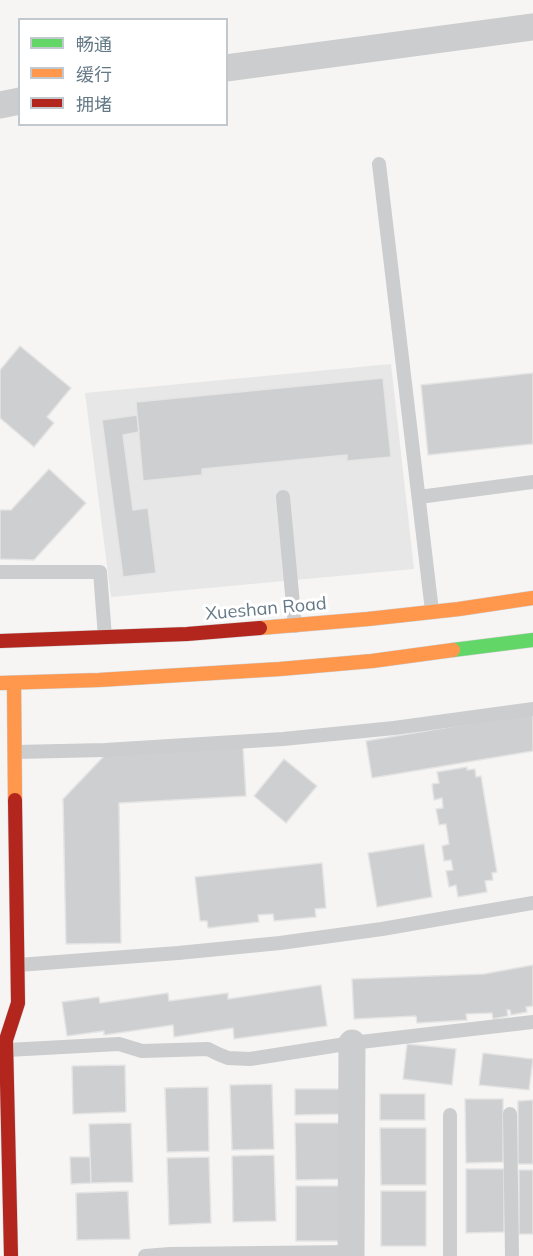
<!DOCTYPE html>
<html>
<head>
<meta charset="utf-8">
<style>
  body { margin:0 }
  #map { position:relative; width:533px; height:1256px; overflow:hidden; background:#f6f5f4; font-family:Mulish,"Noto Sans SC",sans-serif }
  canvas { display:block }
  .legend { position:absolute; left:18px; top:18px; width:210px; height:108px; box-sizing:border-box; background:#fff; border:2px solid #c1c9cf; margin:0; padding:8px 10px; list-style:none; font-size:18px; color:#647986 }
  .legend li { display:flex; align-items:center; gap:12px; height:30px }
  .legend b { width:30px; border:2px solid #c1c9cf }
</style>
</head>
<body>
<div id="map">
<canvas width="533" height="1256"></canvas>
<ul class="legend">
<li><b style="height:8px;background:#63d668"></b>畅通</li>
<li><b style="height:8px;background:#ff974d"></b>缓行</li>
<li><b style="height:8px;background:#b3261e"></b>拥堵</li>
</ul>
</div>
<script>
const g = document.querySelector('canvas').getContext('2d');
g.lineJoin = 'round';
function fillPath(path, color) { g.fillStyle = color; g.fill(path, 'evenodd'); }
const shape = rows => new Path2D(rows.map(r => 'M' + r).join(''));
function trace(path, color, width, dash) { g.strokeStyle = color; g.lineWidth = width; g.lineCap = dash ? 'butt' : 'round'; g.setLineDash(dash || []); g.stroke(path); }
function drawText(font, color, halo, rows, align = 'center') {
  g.font = font + ' Mulish,sans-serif'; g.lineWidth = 6; g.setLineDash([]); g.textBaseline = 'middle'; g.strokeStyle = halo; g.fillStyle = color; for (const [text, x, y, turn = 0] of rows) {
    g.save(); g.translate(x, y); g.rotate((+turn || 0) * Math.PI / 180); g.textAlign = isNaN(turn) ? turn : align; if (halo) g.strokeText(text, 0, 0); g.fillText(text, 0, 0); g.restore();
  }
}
fillPath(shape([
  [391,364,414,569,111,597,85,393]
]), '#e6e7e6');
const building = shape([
  [20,346,71,388,47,417,54,423,34,447,0,418,0,370,20,346],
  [533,373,533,444,428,455,421,385,533,373],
  [383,378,391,457,347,461,347,455,202,469,202,475,143,481,136,402,383,378],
  [137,415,139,432,123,435,133,510,148,508,156,573,123,577,102,420,137,415],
  [49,469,86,503,34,560,0,559,0,510,11,510,49,469],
  [533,713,533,751,372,778,366,741,533,713],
  [243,747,246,796,119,803,121,943,66,944,63,799,105,755,243,747],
  [284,759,317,786,286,823,254,796,284,759],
  [467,767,467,770,475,769,476,777,481,776,497,872,492,873,493,880,485,881,487,892,458,897,456,885,449,887,446,871,453,870,451,860,444,861,442,846,449,844,446,824,439,825,436,809,443,808,442,798,434,800,432,784,439,783,437,772,467,767],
  [424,844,432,897,377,907,368,853,424,844],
  [322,863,326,908,315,909,316,917,274,921,273,914,258,915,259,922,208,928,207,921,200,921,195,877,322,863],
  [533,965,533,1006,526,1007,527,1012,511,1015,510,1010,507,1010,508,1016,493,1019,492,1013,466,1014,467,1020,417,1023,416,1016,354,1019,352,979,484,974,533,965],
  [321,985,327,1026,234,1039,233,1028,174,1037,173,1025,104,1035,104,1031,67,1036,62,1002,99,997,100,1003,168,993,169,1001,228,993,228,999,321,985],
  [407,1044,456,1049,452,1085,403,1079,407,1044],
  [483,1053,533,1059,529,1090,479,1085,483,1053],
  [125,1065,126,1112,73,1114,72,1066,125,1065],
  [272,1084,274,1149,232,1150,230,1085,272,1084],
  [208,1087,209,1151,167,1152,165,1088,208,1087],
  [295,1089,340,1089,341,1114,295,1115,295,1089],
  [380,1094,425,1094,425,1120,380,1120,380,1094],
  [465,1099,503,1099,503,1162,466,1163,465,1099],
  [533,1100,533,1164,518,1164,518,1101,533,1100],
  [131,1123,133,1182,91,1183,89,1124,131,1123],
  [295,1123,340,1123,341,1179,296,1180,295,1123],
  [380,1128,426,1128,426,1185,381,1185,380,1128],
  [274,1155,276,1221,233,1222,232,1156,274,1155],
  [70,1157,90,1157,91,1183,71,1184,70,1157],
  [209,1157,211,1223,169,1225,167,1158,209,1157],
  [466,1169,504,1169,504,1232,466,1233,466,1169],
  [519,1170,533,1170,533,1234,519,1234,519,1170],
  [296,1186,341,1186,341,1241,296,1241,296,1186],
  [128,1191,130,1239,77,1240,76,1193,128,1191],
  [381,1191,426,1191,426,1246,381,1246,381,1191]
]);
fillPath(building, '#cecfd0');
trace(building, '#e5e4e4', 1.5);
const fast = shape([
  [453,650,533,640]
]);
const slow = shape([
  [260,628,368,619,459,609,533,598],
  [0,683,99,680,280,669,372,661,453,650],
  [14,683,15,800]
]);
const jam = shape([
  [0,641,187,634,260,628],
  [11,1256,6,1040,18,1003,15,800]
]);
trace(fast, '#d1d2d3', 15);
trace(slow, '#d1d2d3', 15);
trace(jam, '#d1d2d3', 15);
trace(shape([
  [379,164,432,611],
  [283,497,295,626],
  [419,497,533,482],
  [0,572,100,572,105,637],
  [15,752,105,750,283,739,394,728,533,709],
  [18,965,178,953,280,943,382,929,533,903],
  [7,1050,119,1044,142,1051,208,1049,218,1054,228,1058,250,1059,352,1043,533,1022],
  [510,1114,512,1256],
  [450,1115,450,1256],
  [145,1256,170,1254,351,1252]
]), '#cccdce', 14);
trace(shape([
  [226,68,533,27],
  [0,105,20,101],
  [351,1256,352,1043]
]), '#cccdce', 27);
trace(fast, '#63d668', 14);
trace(slow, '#ff974d', 14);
trace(jam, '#b3261e', 14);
drawText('18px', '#647986', '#fff', [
  ["Xueshan Road",266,609,-5]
]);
</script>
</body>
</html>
